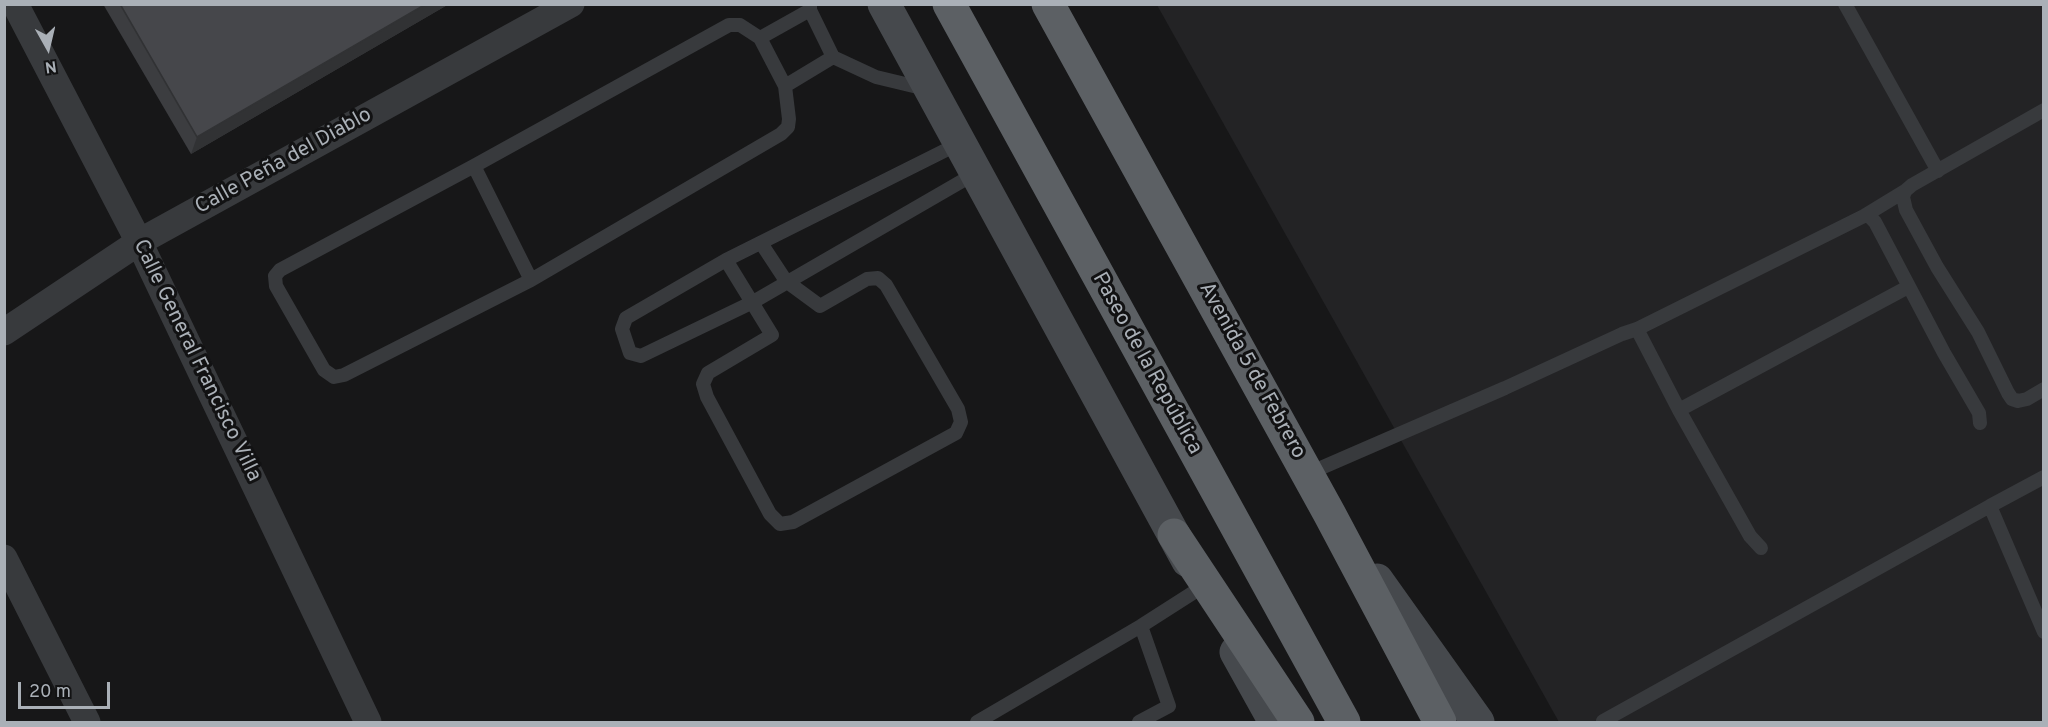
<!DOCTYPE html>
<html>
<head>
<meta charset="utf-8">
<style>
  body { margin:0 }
  #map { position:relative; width:2048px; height:727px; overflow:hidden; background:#171718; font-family:Overpass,sans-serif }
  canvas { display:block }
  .frame { position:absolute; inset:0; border:6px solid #aab0b7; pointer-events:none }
  .north { position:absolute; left:18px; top:18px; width:60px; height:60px; -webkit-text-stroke:4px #121213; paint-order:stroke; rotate:172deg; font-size:16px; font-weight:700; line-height:24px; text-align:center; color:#aab0b7 }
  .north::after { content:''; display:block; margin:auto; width:21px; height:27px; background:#aab0b7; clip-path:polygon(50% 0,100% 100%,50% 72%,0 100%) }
  .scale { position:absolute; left:18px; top:682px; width:92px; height:27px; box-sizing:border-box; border:3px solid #aab0b7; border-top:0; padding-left:8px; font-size:18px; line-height:21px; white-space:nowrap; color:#aab0b7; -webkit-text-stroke:4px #121213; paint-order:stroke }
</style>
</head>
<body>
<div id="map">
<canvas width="2048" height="727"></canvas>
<div class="frame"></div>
<div class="north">N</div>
<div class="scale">20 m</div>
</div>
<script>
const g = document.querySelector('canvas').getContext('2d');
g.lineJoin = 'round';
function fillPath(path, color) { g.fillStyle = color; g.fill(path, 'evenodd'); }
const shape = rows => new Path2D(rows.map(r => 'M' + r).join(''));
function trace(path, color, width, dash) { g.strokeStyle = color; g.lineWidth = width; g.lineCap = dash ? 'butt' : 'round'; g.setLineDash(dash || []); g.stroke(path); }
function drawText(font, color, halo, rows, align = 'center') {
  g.font = font + ' Overpass,sans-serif'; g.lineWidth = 6; g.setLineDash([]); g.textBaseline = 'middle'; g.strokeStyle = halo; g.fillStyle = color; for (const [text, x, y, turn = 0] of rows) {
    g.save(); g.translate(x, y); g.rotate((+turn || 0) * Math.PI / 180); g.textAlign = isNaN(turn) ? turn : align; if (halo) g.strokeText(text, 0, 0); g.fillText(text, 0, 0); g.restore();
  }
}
fillPath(shape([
  [1157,5,2043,5,2043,722,1559,722]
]), '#232325');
trace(shape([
  [810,4,810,10,833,57,876,77,926,89],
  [1845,4,1938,171],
  [810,10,760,38,740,25,729,25,474,166,280,270,275,276,276,286,324,370,334,377,344,375,531,280,781,134,788,127,789,119,785,86,833,57],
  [760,38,785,86],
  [2044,110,1912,185,1905,191,1903,197,1906,210,1937,267,1978,332,2008,393,2012,399,2018,401,2027,399,2044,389],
  [960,143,726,260,626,318,622,329,630,353,641,356,753,302,976,173],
  [474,166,531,280],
  [1864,216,1905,191],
  [726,260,772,335,708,373,703,384,707,397,770,514,780,524,793,522,956,433,961,422,958,409,886,285,878,278,867,279,820,306,786,281,761,243],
  [1637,329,1679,410,1750,536,1761,548],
  [1679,410,1908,287],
  [1307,474,1505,388,1622,334,1637,329,1864,216,1869,216,1875,222,1944,353,1979,413,1980,423],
  [1990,506,2044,477],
  [1603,721,1990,506,2044,632],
  [977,722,1141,626,1202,587],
  [1139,722,1169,706,1141,626]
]), '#383a3d', 14);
trace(shape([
  [15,4,139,242,368,722],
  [4,332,139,242,571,4],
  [4,558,87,722]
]), '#383a3d', 27);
trace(shape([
  [884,4,1188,561],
  [1377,580,1478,722],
  [1236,652,1275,722]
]), '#46494d', 33);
trace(shape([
  [949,4,1344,722],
  [1048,4,1329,513,1440,722],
  [1174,535,1298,722]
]), '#5c6064', 33);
fillPath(shape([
  [103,4,449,4,191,154]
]), '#3c3d40');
fillPath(shape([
  [426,4,449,4,191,154,197,137]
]), '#313234');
const building = shape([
  [120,4,426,4,197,137,120,4]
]);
fillPath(building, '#46474b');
trace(building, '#313234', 1.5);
drawText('21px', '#aab0b7', '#121213', [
  ["Calle Peña del Diablo",284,162,-29],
  ["Calle General Francisco Villa",196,361,64],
  ["Paseo de la República",1146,364,61],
  ["Avenida 5 de Febrero",1251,371,61]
]);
</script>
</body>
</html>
